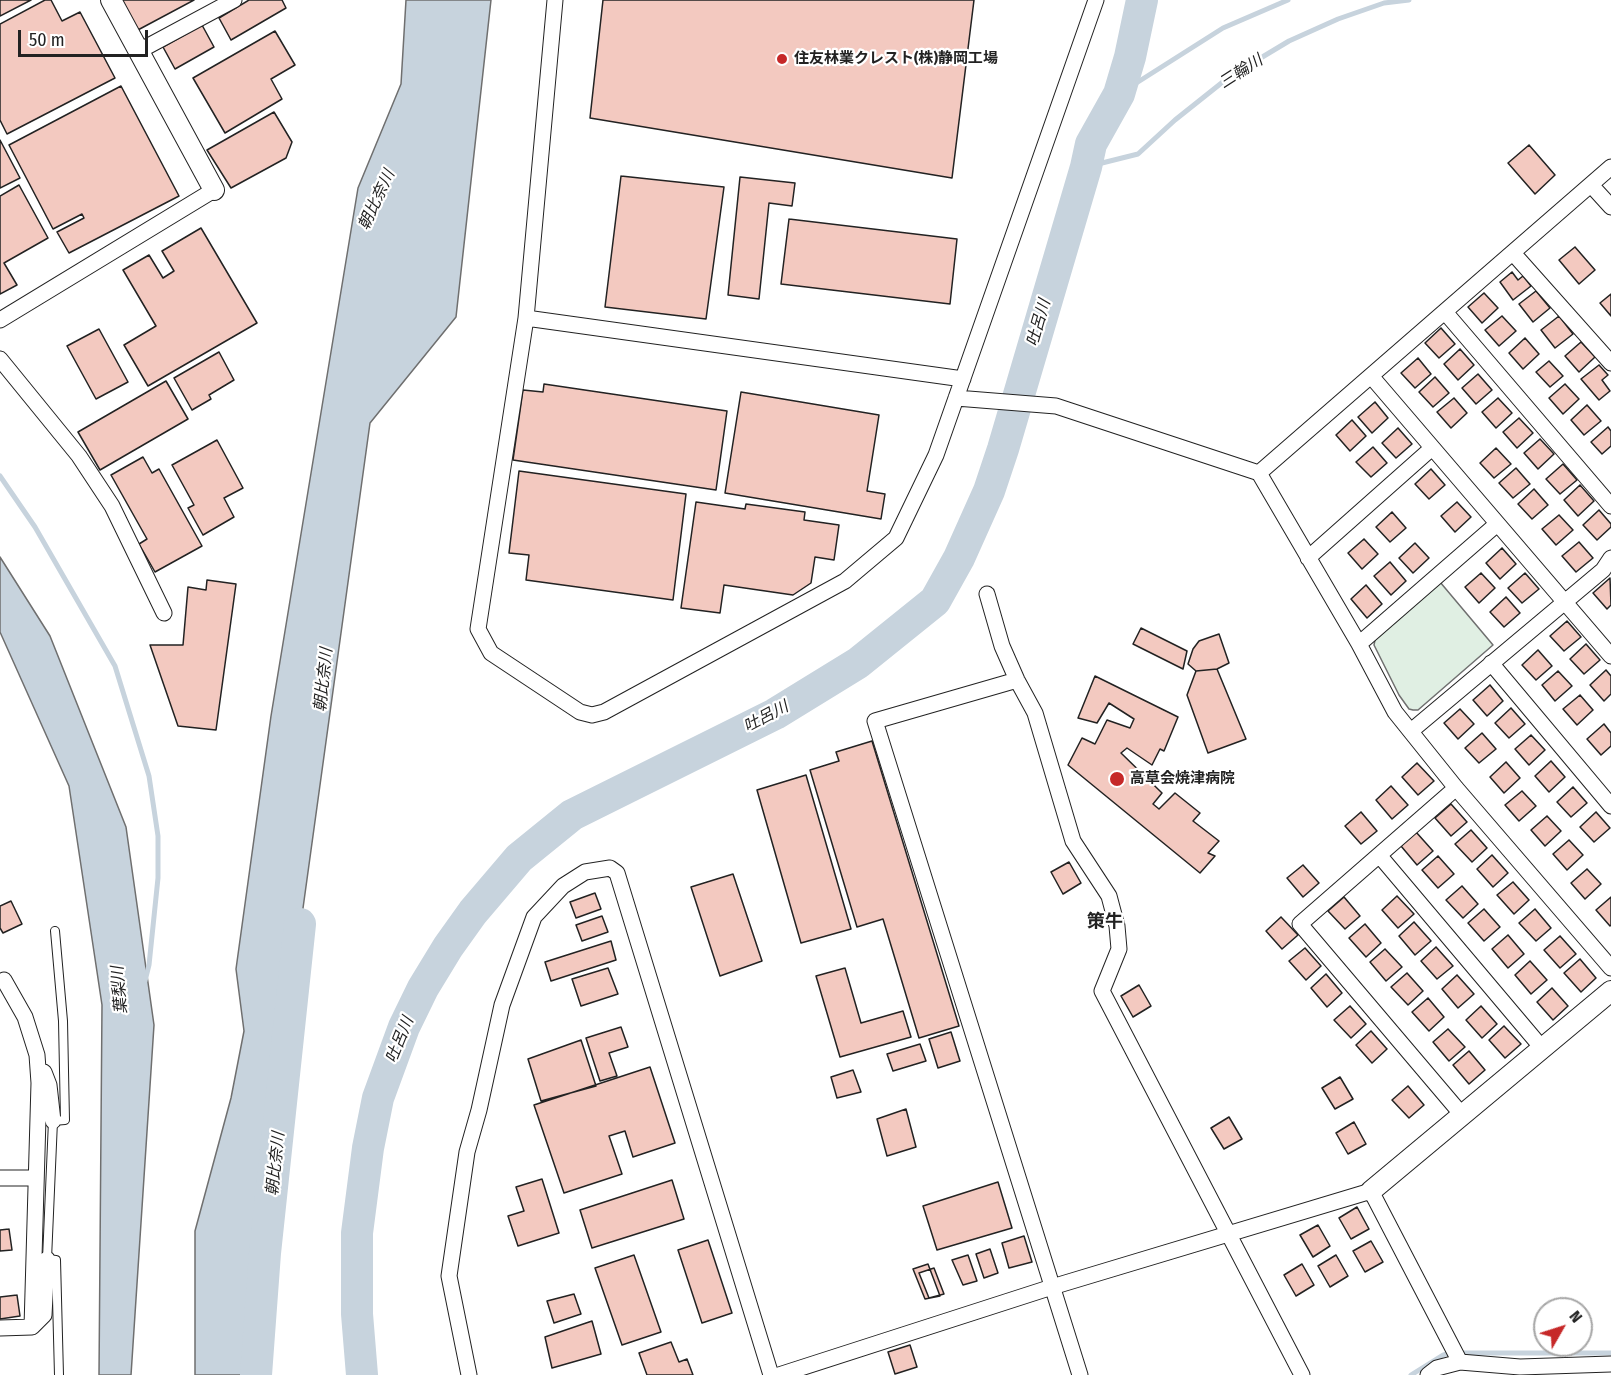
<!DOCTYPE html>
<html>
<head>
<meta charset="utf-8">
<style>
  body { margin:0 }
  #map { position:relative; width:1611px; height:1375px; overflow:hidden; background:#fff; font-family:"Fira Sans Condensed",sans-serif }
  canvas { display:block }
  .north { position:absolute; left:1533px; top:1297px; width:60px; height:60px; box-sizing:border-box; background:#fff; border:2px solid #a7a7a7; border-radius:50%; rotate:51deg; font-size:16px; font-weight:700; line-height:24px; text-align:center; color:#222 }
  .north::after { content:''; display:block; margin:auto; width:21px; height:27px; background:#c62828; clip-path:polygon(50% 0,100% 100%,50% 72%,0 100%) }
  .scale { position:absolute; left:18px; top:30px; width:130px; height:27px; box-sizing:border-box; border:3px solid #222; border-top:0; padding-left:8px; font-size:18px; line-height:21px; white-space:nowrap; color:#222; -webkit-text-stroke:4px #fff; paint-order:stroke }
</style>
</head>
<body>
<div id="map">
<canvas width="1611" height="1375"></canvas>
<div class="north">N</div>
<div class="scale">50 m</div>
</div>
<script>
const g = document.querySelector('canvas').getContext('2d');
g.lineJoin = 'round';
function fillPath(path, color) { g.fillStyle = color; g.fill(path, 'evenodd'); }
const shape = rows => new Path2D(rows.map(r => 'M' + r).join(''));
function trace(path, color, width, dash) { g.strokeStyle = color; g.lineWidth = width; g.lineCap = dash ? 'butt' : 'round'; g.setLineDash(dash || []); g.stroke(path); }
function drawText(font, color, halo, rows, align = 'center') {
  g.font = font + ' "Fira Sans Condensed","Noto Sans JP",sans-serif'; g.lineWidth = 4.5; g.setLineDash([]); g.textBaseline = 'middle'; g.strokeStyle = halo; g.fillStyle = color; for (const [text, x, y, turn = 0] of rows) {
    g.save(); g.translate(x, y); g.rotate((+turn || 0) * Math.PI / 180); g.textAlign = isNaN(turn) ? turn : align; if (halo) g.strokeText(text, 0, 0); g.fillText(text, 0, 0); g.restore();
  }
}
const green = shape([
  [1440,582,1493,645,1418,710,1413,710,1409,709,1399,695,1374,645,1375,640,1440,582]
]);
fillPath(green, '#e0efe3');
trace(green, '#6f6f6f', 1.5);
const water = shape([
  [406,0,491,0,456,317,370,423,295,966,257,1272,266,1375,195,1375,195,1231,231,1098,244,1031,236,969,271,716,358,188,401,84,406,0],
  [0,557,50,636,126,827,154,1025,131,1375,99,1375,102,1005,69,786,0,632,0,557]
]);
fillPath(water, '#c7d3dd');
trace(water, '#6f6f6f', 1.5);
trace(shape([
  [1119,94,1223,28,1288,0],
  [1086,167,1138,154,1175,120,1229,77,1289,41,1338,19,1384,3,1409,0],
  [0,476,35,527,115,666,149,776,158,836,158,878,149,965,145,981],
  [1411,1375,1443,1355,1449,1353,1611,1353]
]), '#c7d3dd', 5);
trace(shape([
  [256,1375,265,1253,300,924],
  [362,1375,357,1314,357,1233,368,1148,378,1098,404,1027,423,988,448,947,473,912,519,858,572,815,775,714,858,663,935,601,959,558,989,491,1003,449,1086,167,1091,144,1119,94,1130,57,1142,0]
]), '#c7d3dd', 32);
const building = shape([
  [0,0,31,0,0,16,0,0],
  [45,0,51,0,62,21,80,12,115,78,7,134,0,120,0,24,45,0],
  [119,0,194,0,136,31,119,0],
  [249,0,282,0,286,8,231,40,219,18,249,0],
  [603,0,974,0,952,178,590,118,603,0],
  [202,25,214,47,175,69,163,47,202,25],
  [275,31,295,65,271,79,282,99,225,133,193,78,275,31],
  [121,86,179,196,69,253,57,232,84,218,82,214,53,229,9,145,121,86],
  [274,112,292,142,286,158,231,188,207,150,274,112],
  [0,140,20,178,0,188,0,140],
  [1529,145,1555,175,1535,194,1508,163,1529,145],
  [621,176,724,187,706,319,605,307,621,176],
  [740,177,795,183,792,206,769,203,759,299,728,295,740,177],
  [19,185,48,238,4,263,17,285,0,294,0,196,19,185],
  [789,219,957,239,950,304,781,284,789,219],
  [201,228,257,323,148,386,124,345,156,326,123,270,149,255,163,278,174,271,162,251,201,228],
  [1575,247,1595,270,1579,284,1559,260,1575,247],
  [1512,272,1518,280,1523,276,1531,286,1513,300,1500,282,1512,272],
  [1536,291,1550,308,1533,322,1519,304,1536,291],
  [1484,293,1498,308,1482,323,1468,307,1484,293],
  [1611,294,1611,316,1600,303,1611,294],
  [1502,316,1516,331,1499,346,1485,330,1502,316],
  [1559,316,1573,334,1555,348,1541,330,1559,316],
  [1441,328,1455,344,1439,358,1425,343,1441,328],
  [99,329,128,382,96,399,67,346,99,329],
  [1525,338,1539,354,1523,369,1509,353,1525,338],
  [1581,342,1595,357,1579,372,1565,356,1581,342],
  [1460,349,1474,365,1458,380,1444,364,1460,349],
  [219,352,234,380,209,395,211,399,192,410,174,378,219,352],
  [1418,358,1431,374,1415,388,1401,373,1418,358],
  [1549,361,1563,376,1550,387,1536,372,1549,361],
  [1599,365,1608,375,1602,380,1610,391,1599,400,1581,379,1599,365],
  [1478,374,1492,390,1476,404,1462,388,1478,374],
  [1435,377,1449,393,1433,407,1419,392,1435,377],
  [166,381,188,419,100,470,78,432,166,381],
  [544,384,727,411,716,490,513,460,523,390,543,392,544,384],
  [1565,384,1579,399,1563,414,1549,398,1565,384],
  [741,392,879,415,867,491,885,494,881,519,725,493,741,392],
  [1454,398,1467,413,1451,428,1437,412,1454,398],
  [1498,398,1512,413,1496,428,1482,412,1498,398],
  [1375,402,1388,418,1372,433,1358,417,1375,402],
  [1587,405,1601,421,1584,435,1571,420,1587,405],
  [1519,418,1533,433,1517,448,1503,432,1519,418],
  [1352,420,1366,436,1350,451,1336,435,1352,420],
  [1608,427,1611,431,1611,446,1602,454,1591,442,1608,427],
  [1398,428,1412,444,1396,458,1382,443,1398,428],
  [1540,439,1554,454,1538,469,1524,453,1540,439],
  [217,440,243,488,224,498,234,517,203,535,188,508,194,505,172,465,217,440],
  [1373,447,1387,463,1371,477,1356,462,1373,447],
  [1496,448,1511,464,1494,478,1480,463,1496,448],
  [143,457,152,473,159,469,202,546,155,572,139,544,147,539,111,475,143,457],
  [1563,464,1577,480,1560,494,1546,479,1563,464],
  [1516,468,1530,484,1513,498,1499,483,1516,468],
  [1431,469,1445,485,1429,499,1415,484,1431,469],
  [519,471,686,494,673,600,526,580,529,555,509,553,519,471],
  [1580,485,1594,501,1578,516,1564,500,1580,485],
  [1534,489,1548,505,1532,519,1518,504,1534,489],
  [696,502,745,509,746,504,805,512,804,520,839,525,834,560,815,557,811,583,793,595,724,585,720,613,681,608,696,502],
  [1457,502,1471,517,1455,532,1441,516,1457,502],
  [1599,510,1611,524,1611,527,1597,540,1583,525,1599,510],
  [1392,512,1406,528,1390,542,1376,527,1392,512],
  [1559,515,1573,530,1556,545,1542,529,1559,515],
  [1364,539,1378,554,1362,569,1348,553,1364,539],
  [1579,542,1593,558,1576,572,1562,556,1579,542],
  [1415,543,1429,558,1413,573,1399,558,1415,543],
  [1502,548,1516,564,1500,579,1486,563,1502,548],
  [1390,562,1406,581,1391,595,1374,576,1390,562],
  [1481,573,1495,588,1479,603,1465,587,1481,573],
  [1525,573,1539,589,1522,603,1508,588,1525,573],
  [1610,578,1611,605,1607,609,1593,593,1610,578],
  [207,580,236,584,216,730,178,726,150,645,183,645,188,587,206,590,207,580],
  [1366,585,1382,604,1367,618,1351,599,1366,585],
  [1506,597,1520,613,1504,627,1490,612,1506,597],
  [1567,621,1581,637,1564,651,1550,636,1567,621],
  [1141,628,1187,651,1183,669,1133,644,1141,628],
  [1219,634,1229,663,1217,669,1196,671,1188,664,1193,649,1199,641,1219,634],
  [1586,644,1600,660,1584,674,1570,659,1586,644],
  [1538,650,1552,666,1536,680,1522,665,1538,650],
  [1217,669,1246,739,1208,753,1187,695,1196,671,1217,669],
  [1606,670,1611,676,1611,694,1604,701,1590,685,1606,670],
  [1558,671,1572,686,1555,701,1542,685,1558,671],
  [1095,676,1178,717,1164,751,1160,749,1152,765,1127,748,1121,753,1162,793,1153,804,1159,809,1175,793,1200,813,1193,821,1219,841,1208,853,1215,856,1200,873,1068,765,1082,738,1095,744,1107,720,1130,728,1134,719,1109,703,1097,723,1078,718,1095,676],
  [1490,685,1503,701,1487,716,1473,700,1490,685],
  [1580,695,1593,710,1577,725,1563,709,1580,695],
  [1511,708,1525,724,1509,738,1495,723,1511,708],
  [1460,709,1474,724,1458,739,1444,723,1460,709],
  [1604,724,1611,733,1611,746,1601,755,1587,739,1604,724],
  [1482,733,1496,749,1479,763,1465,748,1482,733],
  [1531,735,1545,750,1529,765,1515,749,1531,735],
  [872,741,959,1026,919,1038,883,919,857,927,810,770,839,761,836,752,872,741],
  [1551,761,1565,777,1549,792,1535,776,1551,761],
  [1506,762,1520,778,1504,793,1490,777,1506,762],
  [1417,763,1434,781,1418,795,1402,777,1417,763],
  [806,775,851,929,801,943,757,790,806,775],
  [1391,786,1408,805,1392,819,1376,800,1391,786],
  [1573,787,1587,803,1571,817,1557,802,1573,787],
  [1522,791,1536,806,1519,821,1505,805,1522,791],
  [1451,804,1467,822,1451,836,1435,818,1451,804],
  [1361,812,1377,831,1361,844,1345,826,1361,812],
  [1596,812,1610,828,1594,842,1580,827,1596,812],
  [1547,816,1561,831,1545,846,1531,830,1547,816],
  [1471,830,1487,848,1472,862,1455,844,1471,830],
  [1416,832,1433,851,1417,865,1401,846,1416,832],
  [1569,840,1583,855,1567,870,1553,854,1569,840],
  [1492,855,1508,873,1493,887,1477,869,1492,855],
  [1438,856,1454,874,1438,888,1422,870,1438,856],
  [1069,862,1081,883,1063,894,1051,872,1069,862],
  [1303,865,1319,883,1303,897,1287,878,1303,865],
  [1587,869,1601,884,1585,899,1571,883,1587,869],
  [733,874,762,961,720,976,691,887,733,874],
  [1513,882,1529,900,1514,914,1497,895,1513,882],
  [1462,886,1478,904,1463,918,1446,900,1462,886],
  [595,893,601,909,576,918,570,902,595,893],
  [1397,896,1414,914,1398,928,1382,910,1397,896],
  [1344,897,1360,916,1345,929,1328,911,1344,897],
  [1611,897,1611,925,1610,926,1596,910,1611,897],
  [11,901,22,924,3,933,0,928,0,906,11,901],
  [1484,909,1500,927,1484,941,1468,923,1484,909],
  [1535,909,1551,928,1536,941,1519,923,1535,909],
  [602,916,608,932,582,941,576,925,602,916],
  [1281,917,1298,935,1282,949,1266,931,1281,917],
  [1414,922,1431,941,1415,955,1399,936,1414,922],
  [1365,924,1381,943,1366,957,1349,938,1365,924],
  [1508,935,1524,954,1508,968,1492,949,1508,935],
  [1560,936,1576,954,1560,968,1544,950,1560,936],
  [611,941,616,960,551,981,545,962,611,941],
  [1436,947,1453,966,1437,979,1421,961,1436,947],
  [1305,948,1321,966,1306,980,1289,961,1305,948],
  [1385,949,1402,967,1386,981,1370,962,1385,949],
  [1580,959,1596,978,1581,992,1564,973,1580,959],
  [1530,961,1547,980,1531,994,1515,975,1530,961],
  [608,968,618,994,581,1006,572,979,608,968],
  [845,968,861,1023,903,1011,911,1037,840,1057,816,976,845,968],
  [1407,973,1423,991,1408,1005,1391,987,1407,973],
  [1326,974,1342,993,1327,1007,1311,988,1326,974],
  [1457,975,1474,994,1458,1008,1442,989,1457,975],
  [1139,985,1151,1006,1133,1017,1121,996,1139,985],
  [1552,988,1568,1006,1553,1020,1537,1002,1552,988],
  [1428,998,1444,1017,1429,1031,1412,1012,1428,998],
  [1350,1006,1366,1024,1351,1038,1334,1020,1350,1006],
  [1481,1006,1497,1024,1482,1038,1466,1020,1481,1006],
  [1504,1026,1521,1044,1505,1058,1489,1040,1504,1026],
  [621,1027,628,1047,609,1053,617,1076,600,1081,586,1038,621,1027],
  [1448,1029,1465,1047,1449,1061,1433,1042,1448,1029],
  [1371,1031,1387,1049,1372,1063,1356,1045,1371,1031],
  [951,1032,960,1061,938,1068,929,1039,951,1032],
  [581,1040,596,1086,541,1101,528,1059,581,1040],
  [920,1044,926,1061,893,1071,887,1054,920,1044],
  [1469,1051,1485,1070,1469,1084,1453,1065,1469,1051],
  [650,1067,675,1143,633,1157,625,1131,609,1136,622,1174,564,1193,534,1105,650,1067],
  [853,1070,861,1092,837,1098,831,1077,853,1070],
  [1340,1077,1353,1099,1335,1109,1322,1088,1340,1077],
  [1408,1086,1424,1105,1409,1118,1392,1100,1408,1086],
  [906,1109,916,1147,887,1156,877,1119,906,1109],
  [1229,1117,1242,1139,1224,1149,1211,1128,1229,1117],
  [1354,1122,1366,1144,1348,1154,1336,1133,1354,1122],
  [542,1179,559,1233,518,1246,508,1216,524,1211,516,1187,542,1179],
  [672,1180,684,1219,592,1248,580,1210,672,1180],
  [998,1182,1012,1228,937,1250,923,1206,998,1182],
  [1357,1207,1369,1229,1351,1239,1339,1218,1357,1207],
  [1318,1225,1330,1246,1313,1257,1300,1235,1318,1225],
  [9,1229,12,1250,0,1251,0,1230,9,1229],
  [1024,1236,1032,1262,1009,1268,1002,1243,1024,1236],
  [708,1240,732,1313,702,1323,678,1250,708,1240],
  [1371,1241,1383,1262,1365,1272,1353,1251,1371,1241],
  [990,1249,998,1273,984,1278,976,1254,990,1249],
  [634,1255,661,1332,622,1345,595,1268,634,1255],
  [968,1255,977,1281,963,1285,952,1260,968,1255],
  [1336,1255,1348,1276,1330,1287,1318,1266,1336,1255],
  [928,1264,940,1296,925,1299,913,1269,928,1264],
  [1302,1264,1314,1285,1296,1296,1284,1275,1302,1264],
  [934,1268,944,1294,929,1298,919,1273,934,1268],
  [574,1294,581,1314,554,1323,547,1301,574,1294],
  [17,1295,20,1316,0,1319,0,1297,17,1295],
  [592,1321,601,1354,552,1368,545,1337,592,1321],
  [671,1342,679,1362,687,1359,693,1375,647,1375,639,1353,671,1342],
  [910,1345,917,1367,895,1374,888,1352,910,1345]
]);
fillPath(building, '#f3c9c0');
trace(building, '#222', 1.5);
const service = shape([
  [55,931,63,1021,65,1120,53,1121,47,1259,56,1260,59,1375]
]);
const minor = shape([
  [555,0,526,318,478,629,491,653,580,712,592,715,604,712,845,581,896,538,936,455,1096,0],
  [139,51,234,0],
  [1611,167,1259,473,1359,644,1395,712,1456,788,1611,968],
  [1591,185,1611,207],
  [1513,253,1611,363],
  [1445,312,1611,506],
  [526,318,963,379],
  [0,320,214,190],
  [0,359,79,456,112,506,164,613],
  [1371,376,1611,656],
  [956,398,1056,406,1259,473],
  [1308,558,1432,448],
  [987,594,1002,646,1017,680,1035,713,1073,841,1109,896,1117,926,1119,949,1102,991,1302,1375],
  [1359,644,1497,524],
  [1491,663,1611,806],
  [1017,680,875,721,1080,1375],
  [1411,731,1603,570,1611,558],
  [1456,788,1300,924,1463,1116],
  [1379,855,1542,1048],
  [44,1072,49,1085,53,1121],
  [0,1178,35,1178],
  [32,1327,44,1315,47,1259],
  [0,1328,32,1327,39,1083,37,1055,25,1017,4,980],
  [469,1375,449,1276,467,1152,479,1110,502,1005,534,917,563,886,585,872,610,868,617,873,771,1375],
  [779,1375,1052,1287,1371,1191,1460,1362],
  [1428,1375,1437,1368,1460,1362,1520,1367,1611,1364]
]);
const tertiary = shape([
  [111,0,214,190],
  [1371,1191,1611,991]
]);
trace(service, '#222', 10);
trace(minor, '#222', 17);
trace(tertiary, '#222', 22);
trace(service, '#fff', 8);
trace(minor, '#fff', 15);
trace(tertiary, '#fff', 20);
for (const [x, y, r, color] of [
  [782,59,6,"#c62828"],
  [1117,779,8,"#c62828"]
]) { const dot = new Path2D(); dot.arc(x, y, r, 0, 2 * Math.PI); g.fillStyle = color; g.fill(dot); trace(dot, '#fff', 2); }
drawText('bold 15px', '#222', '#fff', [
  ["住友林業クレスト(株)静岡工場",794,59],
  ["高草会焼津病院",1130,779]
], 'left');
drawText('italic 16px', '#222', '#fff', [
  ["三輪川",1241,72,-33],
  ["朝比奈川",377,200,-65],
  ["吐呂川",1039,323,-74],
  ["朝比奈川",324,680,-84],
  ["吐呂川",766,717,-28],
  ["葉梨川",120,990,-95],
  ["吐呂川",400,1040,-68],
  ["朝比奈川",276,1164,-84]
]);
drawText('bold 18px', '#222', '#fff', [
  ["策牛",1105,922]
]);
</script>
</body>
</html>
